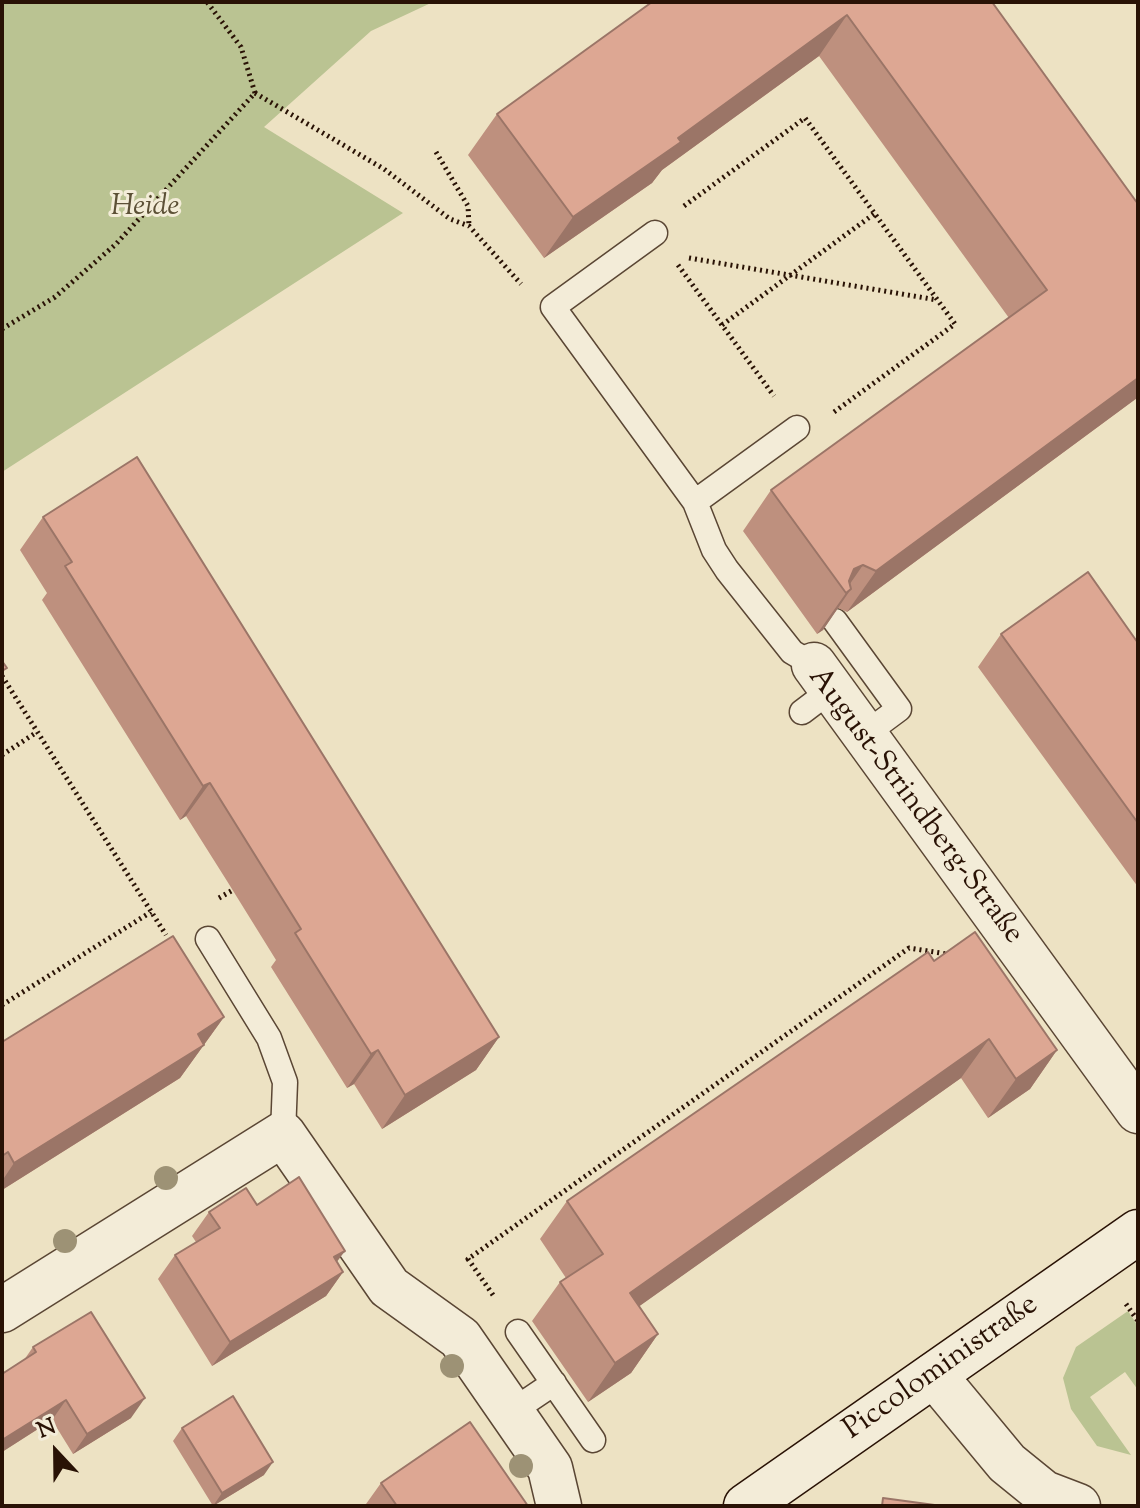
<!DOCTYPE html>
<html>
<head>
<meta charset="utf-8">
<style>
  body { margin:0 }
  #map { position:relative; width:1140px; height:1508px; overflow:hidden; background:#ede2c3; font-family:"Sorts Mill Goudy",serif }
  canvas { display:block }
  .frame { position:absolute; inset:0; border:4px solid #291205; pointer-events:none }
  .north { position:absolute; left:16px; top:1412px; width:80px; height:80px; -webkit-text-stroke:6px #f3ecd8; paint-order:stroke; rotate:338deg; font-size:22px; font-weight:700; line-height:32px; text-align:center; color:#291205 }
  .north::after { content:''; display:block; margin:auto; width:28px; height:36px; background:#291205; clip-path:polygon(50% 0,100% 100%,50% 72%,0 100%) }
</style>
</head>
<body>
<div id="map">
<canvas width="1140" height="1508"></canvas>
<div class="frame"></div>
<div class="north">N</div>
</div>
<script>
const g = document.querySelector('canvas').getContext('2d');
g.lineJoin = 'round';
function fillPath(path, color) { g.fillStyle = color; g.fill(path, 'evenodd'); }
const shape = rows => new Path2D(rows.map(r => 'M' + r).join(''));
function trace(path, color, width, dash) { g.strokeStyle = color; g.lineWidth = width; g.lineCap = dash ? 'butt' : 'round'; g.setLineDash(dash || []); g.stroke(path); }
function drawText(font, color, halo, rows, align = 'center') {
  g.font = font + ' "Sorts Mill Goudy",serif'; g.lineWidth = 6; g.setLineDash([]); g.textBaseline = 'middle'; g.strokeStyle = halo; g.fillStyle = color; for (const [text, x, y, turn = 0] of rows) {
    g.save(); g.translate(x, y); g.rotate((+turn || 0) * Math.PI / 180); g.textAlign = isNaN(turn) ? turn : align; if (halo) g.strokeText(text, 0, 0); g.fillText(text, 0, 0); g.restore();
  }
}
fillPath(shape([
  [2,2,433,2,371,31,264,127,403,213,2,472],
  [1128,1311,1138,1326,1138,1390,1125,1372,1090,1397,1131,1455,1097,1446,1071,1409,1063,1378,1076,1347]
]), '#bac392');
const lane = shape([
  [655,233,553,307,695,502,714,550,727,570,792,652,814,665],
  [695,502,797,428],
  [835,621,899,709,864,735],
  [802,712,831,690],
  [208,939,269,1038,285,1082,283,1134],
  [518,1332,593,1440],
  [511,1412,554,1383]
]);
const street = shape([
  [814,665,1138,1111],
  [2,1310,283,1134,389,1287,460,1338,550,1468,559,1506],
  [934,1375,1007,1463,1044,1493,1078,1506]
]);
const secondary = shape([
  [746,1506,1138,1232]
]);
trace(lane, '#5a4634', 27);
trace(street, '#5a4634', 47);
trace(secondary, '#291205', 47);
trace(shape([
  [255,93,384,169,450,219,469,226,521,284],
  [436,152,468,206,469,226],
  [684,206,805,118,955,324,834,412],
  [689,258,937,300],
  [678,265,774,396],
  [722,325,874,214],
  [2,329,55,297,116,244,255,93,241,47,207,2],
  [2,676,166,935],
  [2,755,37,732],
  [219,898,238,887],
  [2,1005,151,912],
  [493,1295,468,1259,909,948,947,954],
  [1126,1304,1138,1321]
]), '#291205', 5, [2, 4]);
trace(lane, '#f3ecd8', 24);
trace(street, '#f3ecd8', 44);
trace(secondary, '#f3ecd8', 44);
g.fillStyle = '#9d9275';
for (const [x, y] of [
  [166,1178],
  [65,1241],
  [452,1366],
  [521,1466]
]) { g.beginPath(); g.arc(x, y, 12, 0, 2 * Math.PI); g.fill(); }
fillPath(shape([
  [652,2,992,2,1138,204,1137,398,847,612,838,608,823,630,817,634,743,531,771,490,1009,318,819,56,662,170,652,183,544,258,468,155,497,114],
  [43,517,499,1037,476,1070,382,1129,354,1084,347,1088,271,967,276,960,227,881,186,816,180,820,42,600,47,593,20,550],
  [1001,634,1138,643,1138,887,978,667],
  [934,961,1057,1050,1030,1089,988,1118,961,1078,639,1306,658,1334,631,1373,588,1402,532,1321,560,1282,566,1278,540,1239,567,1201],
  [224,1017,180,1078,2,1190,2,1042],
  [257,1205,337,1262,343,1272,326,1296,212,1366,158,1279,175,1255,196,1242,192,1236,209,1212],
  [33,1347,131,1418,73,1454,52,1420,2,1452,2,1374,24,1360],
  [182,1428,264,1475,213,1506,173,1441],
  [381,1483,528,1506,368,1506,366,1504]
]), '#be907e');
fillPath(shape([
  [847,15,819,56,662,170,652,183,544,258,573,217,678,138],
  [1138,378,1137,398,847,612,876,571],
  [863,565,845,591,854,569],
  [851,589,823,630,817,634,846,593],
  [210,783,186,816,180,820,203,786],
  [224,1017,180,1078,2,1190,2,1181,14,1163,198,1034],
  [499,1037,476,1070,382,1129,405,1095],
  [989,1039,961,1078,603,1332,630,1293],
  [378,1050,354,1084,347,1088,371,1054],
  [1057,1050,1030,1089,988,1118,1016,1079],
  [345,1251,327,1275,334,1257],
  [343,1272,326,1296,212,1366,230,1342],
  [658,1334,631,1373,588,1402,615,1363],
  [145,1398,131,1418,73,1454,87,1434],
  [66,1400,52,1420,2,1452,2,1440],
  [273,1462,264,1475,213,1506,222,1493]
]), '#9b7567');
const building = shape([
  [652,2,992,2,1138,204,1138,378,876,571,863,565,854,569,849,581,851,589,846,593,771,490,1047,290,847,15,678,138,681,142,573,217,497,114,652,2],
  [137,457,499,1037,405,1095,378,1050,371,1054,295,933,301,929,210,783,203,786,65,566,72,562,43,517,137,457],
  [1088,572,1138,643,1138,823,1001,634,1088,572],
  [2,661,7,668,2,671,2,661],
  [975,932,1057,1050,1016,1079,989,1039,630,1293,658,1334,615,1363,560,1282,603,1254,567,1201,928,952,934,961,975,932],
  [173,936,224,1017,198,1034,204,1045,14,1163,8,1152,2,1156,2,1042,173,936],
  [299,1177,345,1251,334,1257,343,1272,230,1342,175,1255,220,1228,209,1212,246,1188,257,1205,299,1177],
  [91,1312,145,1398,87,1434,66,1400,2,1440,2,1374,36,1352,33,1347,91,1312],
  [233,1396,273,1462,222,1493,182,1428,233,1396],
  [470,1422,528,1506,397,1506,381,1483,470,1422],
  [883,1498,942,1506,882,1506,883,1498]
]);
fillPath(building, '#dda793');
trace(building, '#9b7567', 2);
drawText('italic 30px', '#5c5036', '#f3ecd8', [
  ["Heide",145,209]
]);
drawText('30px', '#291205', '#f3ecd8', [
  ["August-Strindberg-Straße",914,807,53],
  ["Piccoloministraße",942,1369,-35]
]);
</script>
</body>
</html>
